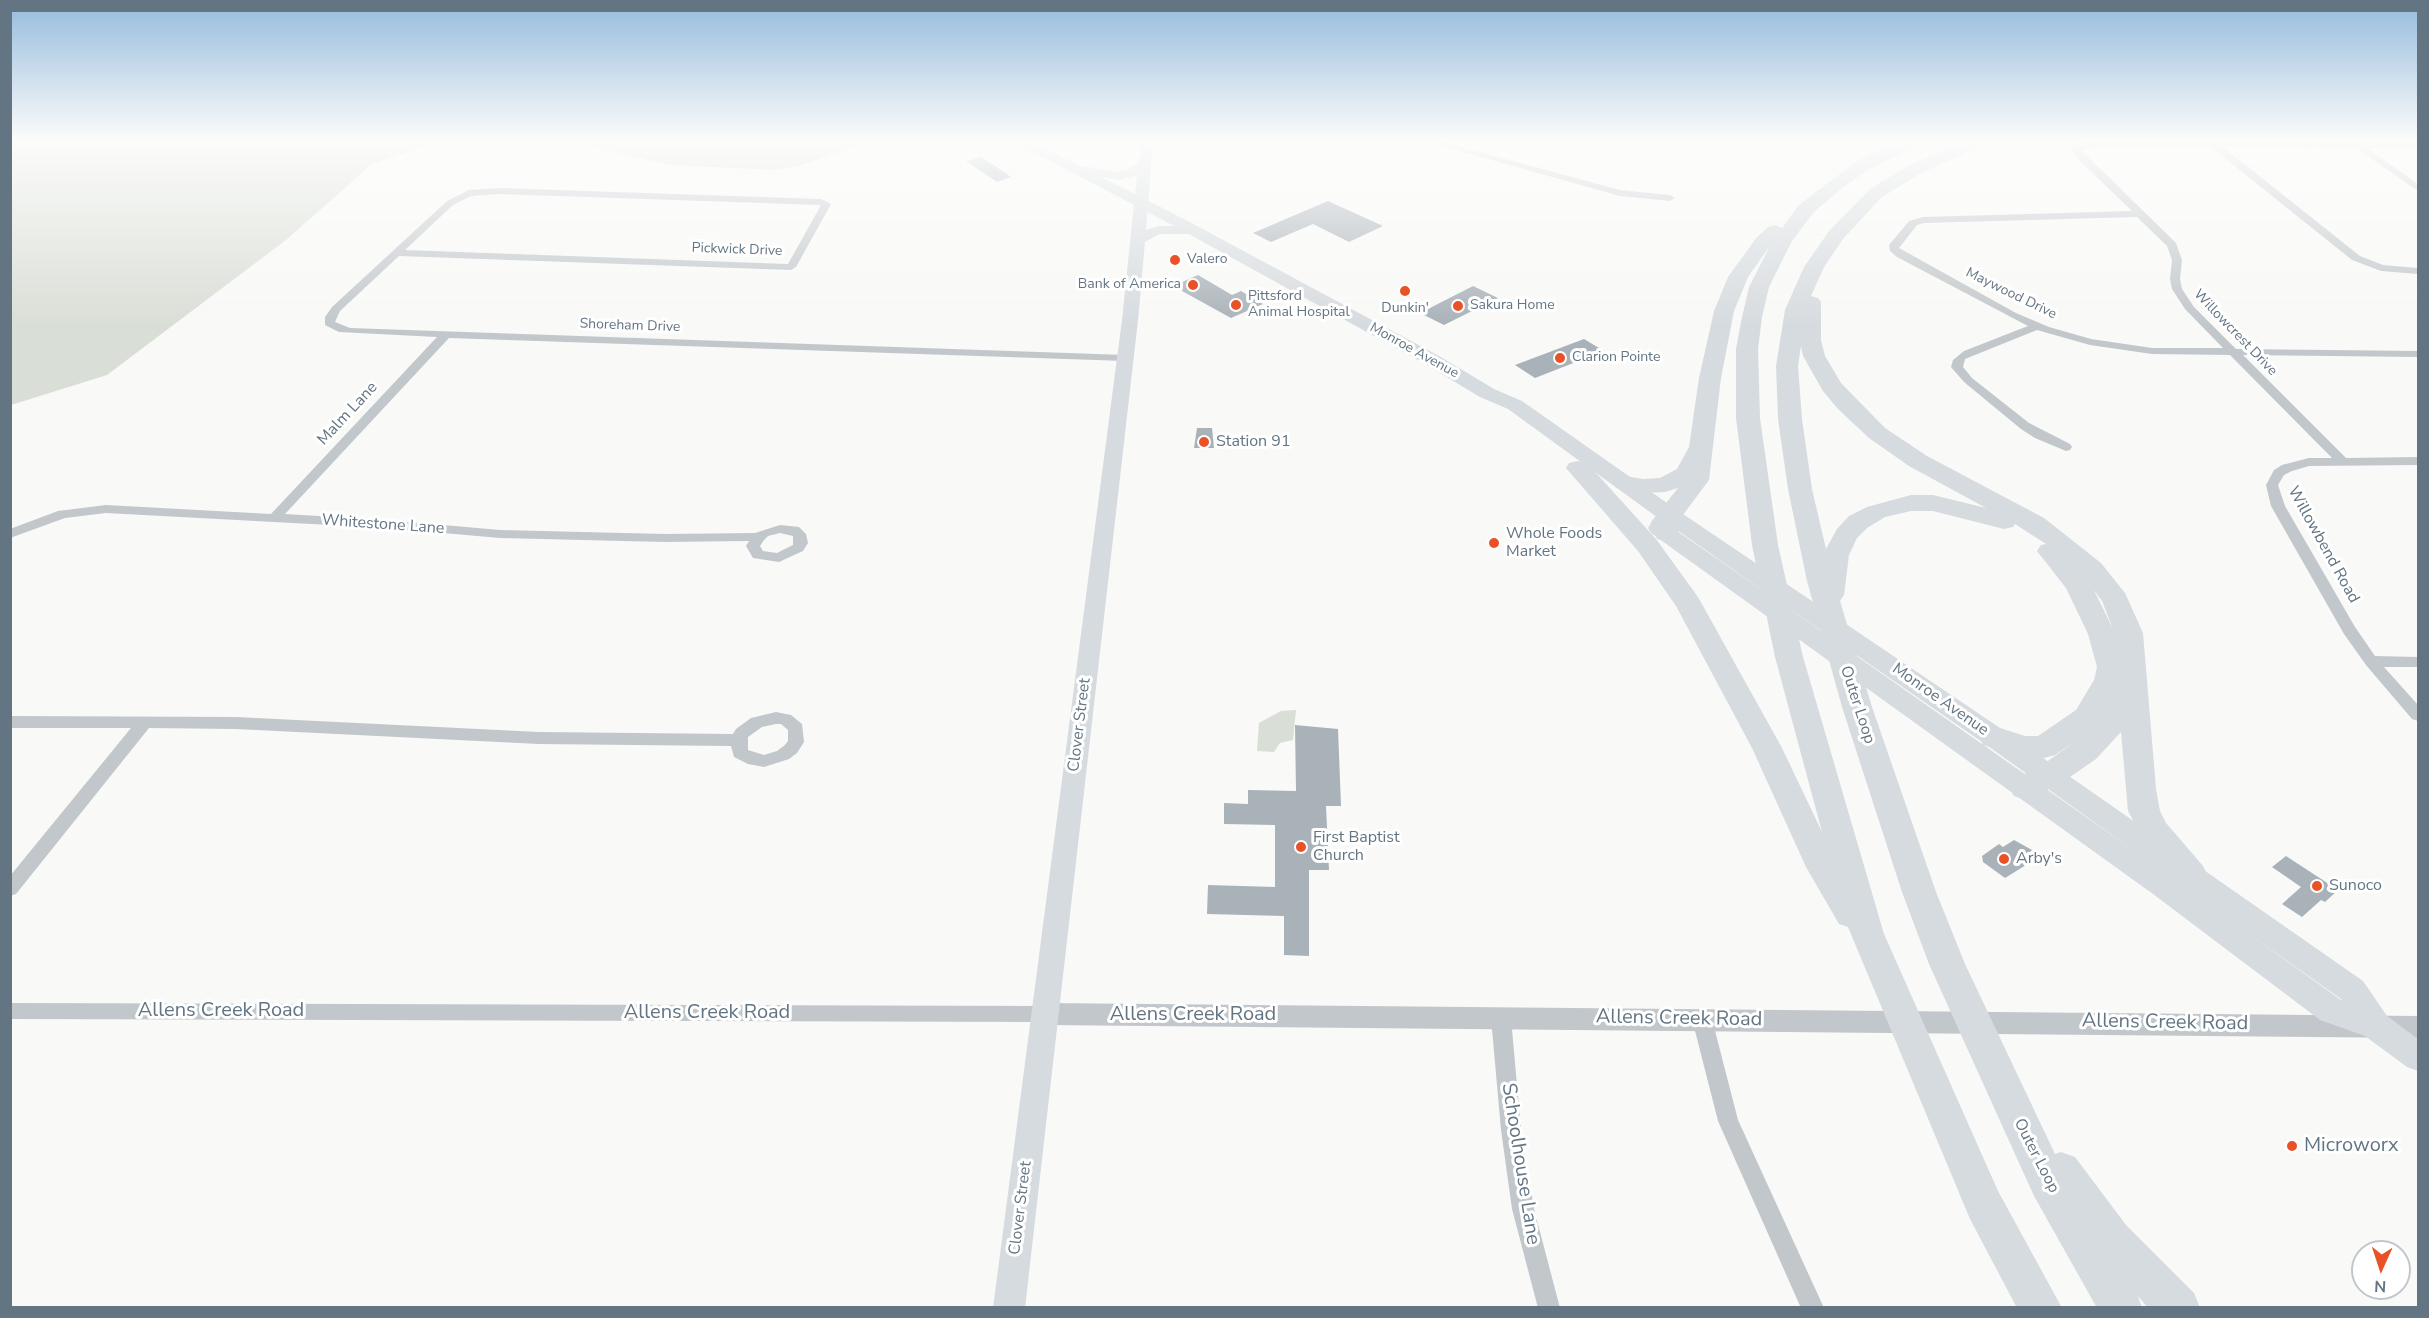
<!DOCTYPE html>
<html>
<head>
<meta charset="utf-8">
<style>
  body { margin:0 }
  #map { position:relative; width:2429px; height:1318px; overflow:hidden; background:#f9f9f7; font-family:"Nunito Sans",sans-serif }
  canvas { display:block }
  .frame { position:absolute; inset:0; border:12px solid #637583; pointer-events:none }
  .north { position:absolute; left:2351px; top:1240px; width:60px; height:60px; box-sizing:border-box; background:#fff; border:2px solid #c1c8cd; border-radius:50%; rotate:183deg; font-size:16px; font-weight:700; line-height:24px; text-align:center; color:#637583 }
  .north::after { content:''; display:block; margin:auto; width:21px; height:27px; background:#e95127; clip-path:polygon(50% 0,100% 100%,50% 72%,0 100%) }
</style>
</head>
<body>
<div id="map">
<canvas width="2429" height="1318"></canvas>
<div class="frame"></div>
<div class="north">N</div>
</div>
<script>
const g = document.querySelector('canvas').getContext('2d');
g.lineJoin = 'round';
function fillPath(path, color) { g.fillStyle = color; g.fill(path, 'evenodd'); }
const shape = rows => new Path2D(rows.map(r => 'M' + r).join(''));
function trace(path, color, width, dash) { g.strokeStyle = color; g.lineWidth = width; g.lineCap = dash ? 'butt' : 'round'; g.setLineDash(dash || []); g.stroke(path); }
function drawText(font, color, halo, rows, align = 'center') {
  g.font = font + ' "Nunito Sans",sans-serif'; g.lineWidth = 6; g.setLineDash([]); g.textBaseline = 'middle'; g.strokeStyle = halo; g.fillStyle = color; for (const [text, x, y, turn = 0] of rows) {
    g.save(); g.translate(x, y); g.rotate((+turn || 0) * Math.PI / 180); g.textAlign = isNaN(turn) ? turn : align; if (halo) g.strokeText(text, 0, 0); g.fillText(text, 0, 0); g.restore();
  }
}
fillPath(shape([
  [11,142,437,142,371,165,286,240,107,375,11,405],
  [575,142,863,142,864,143,803,165,774,170,668,165],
  [1296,710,1293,740,1280,743,1274,752,1257,751,1259,723,1281,711]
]), '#d9ded6');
fillPath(shape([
  [981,157,989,162,1011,177,997,182,966,161],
  [1328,201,1383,226,1349,242,1313,224,1271,242,1253,233],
  [1198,275,1232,295,1241,291,1263,304,1231,318,1173,286],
  [1473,286,1498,298,1444,325,1420,313],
  [1584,339,1604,351,1535,378,1515,365],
  [1197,428,1212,428,1214,448,1194,448],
  [1295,725,1338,729,1341,806,1326,806,1329,870,1309,870,1309,956,1284,955,1284,916,1207,914,1208,885,1275,887,1275,825,1224,824,1224,803,1248,804,1248,790,1296,791],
  [2014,840,2032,850,2030,852,2033,854,2022,861,2026,865,2005,878,1983,862,1982,856,1999,844,2003,847],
  [2286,856,2338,890,2325,902,2321,900,2302,917,2282,904,2301,887,2272,867]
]), '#a9b2b9');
fillPath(shape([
  [1427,142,1443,142,1620,190,1670,195,1675,198,1670,201,1620,196,1427,142],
  [2082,142,2418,142,2418,148,2367,148,2418,184,2418,191,2356,148,2223,147,2360,256,2383,265,2418,268,2418,274,2381,271,2352,260,2211,147,2098,147,2081,150,2176,243,2182,260,2180,279,2182,289,2194,307,2236,349,2418,351,2418,357,2243,355,2346,458,2418,457,2418,465,2309,466,2292,471,2284,475,2278,485,2285,506,2355,627,2375,656,2418,657,2418,667,2384,667,2418,705,2418,721,2412,719,2366,665,2344,634,2271,506,2266,485,2274,470,2282,465,2309,458,2332,458,2230,355,2152,354,2090,345,2037,330,1965,359,1963,367,1972,378,2029,423,2070,444,2072,447,2070,450,2066,451,2035,438,2021,429,1964,382,1951,367,1953,360,1964,351,2028,326,1897,257,1890,251,1889,245,1909,221,1923,217,2132,211,2078,159,2071,149,2082,142],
  [2137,217,2167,246,2172,260,2170,279,2172,289,2185,309,2223,348,2152,348,2091,339,2049,327,2016,313,1899,248,1917,225,1924,223,2137,217],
  [499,188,821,199,831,204,796,267,791,270,399,256,340,311,335,322,350,328,1125,355,1131,358,1125,361,449,338,285,514,386,520,500,530,665,534,755,533,780,525,799,527,806,534,808,543,803,551,779,562,753,558,746,546,749,541,665,542,500,538,386,528,106,513,65,518,10,538,10,529,58,511,106,505,271,514,437,337,339,332,325,325,325,317,332,307,447,201,469,190,499,188],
  [499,194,820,205,821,205,788,264,405,250,453,205,471,196,499,194],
  [780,533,793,536,793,545,777,553,763,551,760,546,764,540,768,536,780,533],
  [776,712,791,715,802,724,804,742,797,753,789,759,764,767,748,764,734,757,731,746,539,744,236,729,149,728,16,894,10,896,10,876,131,728,10,728,10,716,236,717,539,732,733,734,736,729,751,718,776,712],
  [776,724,781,724,788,730,788,741,785,745,777,751,764,755,748,750,748,737,762,727,776,724],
  [10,1003,1044,1006,1051,1008,1054,1014,1051,1020,1044,1022,10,1019,10,1003],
  [1501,1009,1508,1012,1511,1018,1521,1130,1534,1209,1560,1308,1538,1308,1512,1209,1501,1130,1491,1018,1494,1012,1501,1009],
  [1702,1010,1709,1013,1712,1019,1738,1120,1824,1308,1801,1308,1718,1121,1692,1019,1695,1013,1702,1010]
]), '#c2c7cb');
fillPath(shape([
  [1044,1003,2418,1016,2418,1038,1044,1025,1035,1022,1032,1014,1035,1006,1044,1003]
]), '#c2c7cb');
fillPath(shape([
  [1141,142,1153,142,1146,230,1158,226,1192,226,1199,230,1192,234,1160,234,1145,242,1138,320,1025,1308,993,1308,1122,320,1137,175,1119,180,1073,173,1066,169,1073,165,1119,172,1129,169,1139,162,1141,142]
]), '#d6dbdf');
fillPath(shape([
  [1014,142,1033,142,1186,220,1439,356,1494,389,1522,401,1677,510,2003,730,2363,981,2387,1016,2418,1039,2418,1071,2407,1067,2365,1036,2320,1020,2153,894,1651,533,1648,528,1651,523,1659,521,1667,523,2136,852,1985,744,1661,520,1508,409,1480,397,1425,364,1174,226,1014,142],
  [2245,931,2341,999,2342,1000,2341,1000,2245,931]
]), '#d6dbdf');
fillPath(shape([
  [1897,142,1920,142,1918,146,1869,169,1842,188,1813,213,1792,241,1769,287,1762,317,1758,349,1760,418,1778,545,1803,657,1884,934,1998,1191,2062,1308,2017,1308,1970,1219,1848,927,1839,924,1806,867,1752,748,1676,606,1638,551,1566,468,1569,463,1578,461,1587,463,1656,539,1698,597,1782,748,1822,832,1775,657,1752,545,1736,418,1736,349,1742,317,1749,287,1770,246,1748,277,1734,311,1721,378,1709,480,1677,523,1679,533,1675,539,1666,541,1657,539,1651,522,1678,488,1665,492,1643,493,1616,488,1613,483,1616,478,1625,476,1643,479,1660,478,1677,469,1689,447,1699,378,1714,311,1728,277,1757,237,1768,227,1775,225,1782,228,1799,205,1857,161,1897,142],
  [1961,142,1984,142,1982,146,1923,172,1882,197,1843,239,1824,267,1811,296,1818,298,1821,302,1821,340,1825,356,1841,383,1885,428,1927,456,2044,518,2101,563,2125,593,2143,633,2156,789,2160,811,2166,823,2203,866,2208,876,2203,886,2191,890,2179,886,2144,841,2128,811,2121,732,2096,759,2070,777,2036,796,2025,800,2014,796,2009,788,2014,780,2048,761,2078,739,2055,755,2044,758,2025,758,1983,745,1979,737,1983,729,1994,726,2025,736,2038,736,2076,710,2094,680,2097,667,2088,634,2066,588,2037,551,2041,545,2046,544,2015,524,2013,527,2004,529,1933,511,1911,511,1885,517,1867,528,1857,538,1849,555,1844,595,1840,601,1872,707,1936,892,1965,964,2055,1154,2061,1152,2075,1157,2126,1225,2194,1293,2200,1308,2148,1308,2138,1296,2142,1308,2097,1308,2034,1196,1929,964,1902,892,1842,707,1807,581,1788,489,1778,419,1776,366,1785,310,1804,267,1829,231,1870,189,1911,164,1961,142],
  [1801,346,1803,356,1823,391,1838,409,1869,438,1909,466,1986,508,1933,495,1911,495,1867,507,1849,516,1837,529,1826,549,1812,489,1802,419,1798,366,1801,346],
  [2094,590,2102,601,2113,629,2094,590]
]), '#d6dbdf');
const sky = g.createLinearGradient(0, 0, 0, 327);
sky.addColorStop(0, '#95bbdc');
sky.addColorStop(0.43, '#fcfcfb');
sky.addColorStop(1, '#fcfcfb00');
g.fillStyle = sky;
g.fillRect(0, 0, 2429, 327);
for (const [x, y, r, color] of [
  [1175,260,6,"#e95127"],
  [1193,285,6,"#e95127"],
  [1405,291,6,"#e95127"],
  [1236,305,6,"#e95127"],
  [1458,306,6,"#e95127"],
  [1560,358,6,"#e95127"],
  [1204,442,6,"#e95127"],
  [1494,543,6,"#e95127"],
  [1301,847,6,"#e95127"],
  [2004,859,6,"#e95127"],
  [2317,886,6,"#e95127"],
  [2292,1146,6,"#e95127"]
]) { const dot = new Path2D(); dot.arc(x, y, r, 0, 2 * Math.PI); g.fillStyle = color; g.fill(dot); trace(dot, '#fff', 2); }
drawText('14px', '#637583', '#fff', [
  ["Pickwick Drive",737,250,2],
  ["Maywood Drive",2011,294,26],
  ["Shoreham Drive",630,326,2],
  ["Willowcrest Drive",2235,333,46],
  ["Monroe Avenue",1414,351,29]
]);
drawText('14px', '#637583', '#fff', [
  ["Valero",1187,260],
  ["Bank of America",1181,285,"right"],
  ["Pittsford",1248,297],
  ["Animal Hospital",1248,313],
  ["Sakura Home",1470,306],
  ["Dunkin'",1405,309,"center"],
  ["Clarion Pointe",1572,358]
], 'left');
drawText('16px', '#637583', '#fff', [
  ["Malm Lane",348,414,-47],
  ["Whitestone Lane",383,525,4],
  ["Willowbend Road",2323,545,61],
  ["Monroe Avenue",1940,700,35],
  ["Outer Loop",1857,705,72],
  ["Clover Street",1080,725,-83],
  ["Outer Loop",2036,1156,63],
  ["Clover Street",1021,1208,-83]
]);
drawText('16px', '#637583', '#fff', [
  ["Station 91",1216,442],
  ["Whole Foods",1506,534],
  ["Market",1506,552],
  ["First Baptist",1313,838],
  ["Church",1313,856],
  ["Arby's",2016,859],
  ["Sunoco",2329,886]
], 'left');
drawText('20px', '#637583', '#fff', [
  ["Allens Creek Road",221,1011],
  ["Allens Creek Road",707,1013],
  ["Allens Creek Road",1193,1015],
  ["Allens Creek Road",1679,1019,1],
  ["Allens Creek Road",2165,1023,1],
  ["Schoolhouse Lane",1520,1164,81]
]);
drawText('20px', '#637583', '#fff', [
  ["Microworx",2304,1146]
], 'left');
</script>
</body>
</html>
